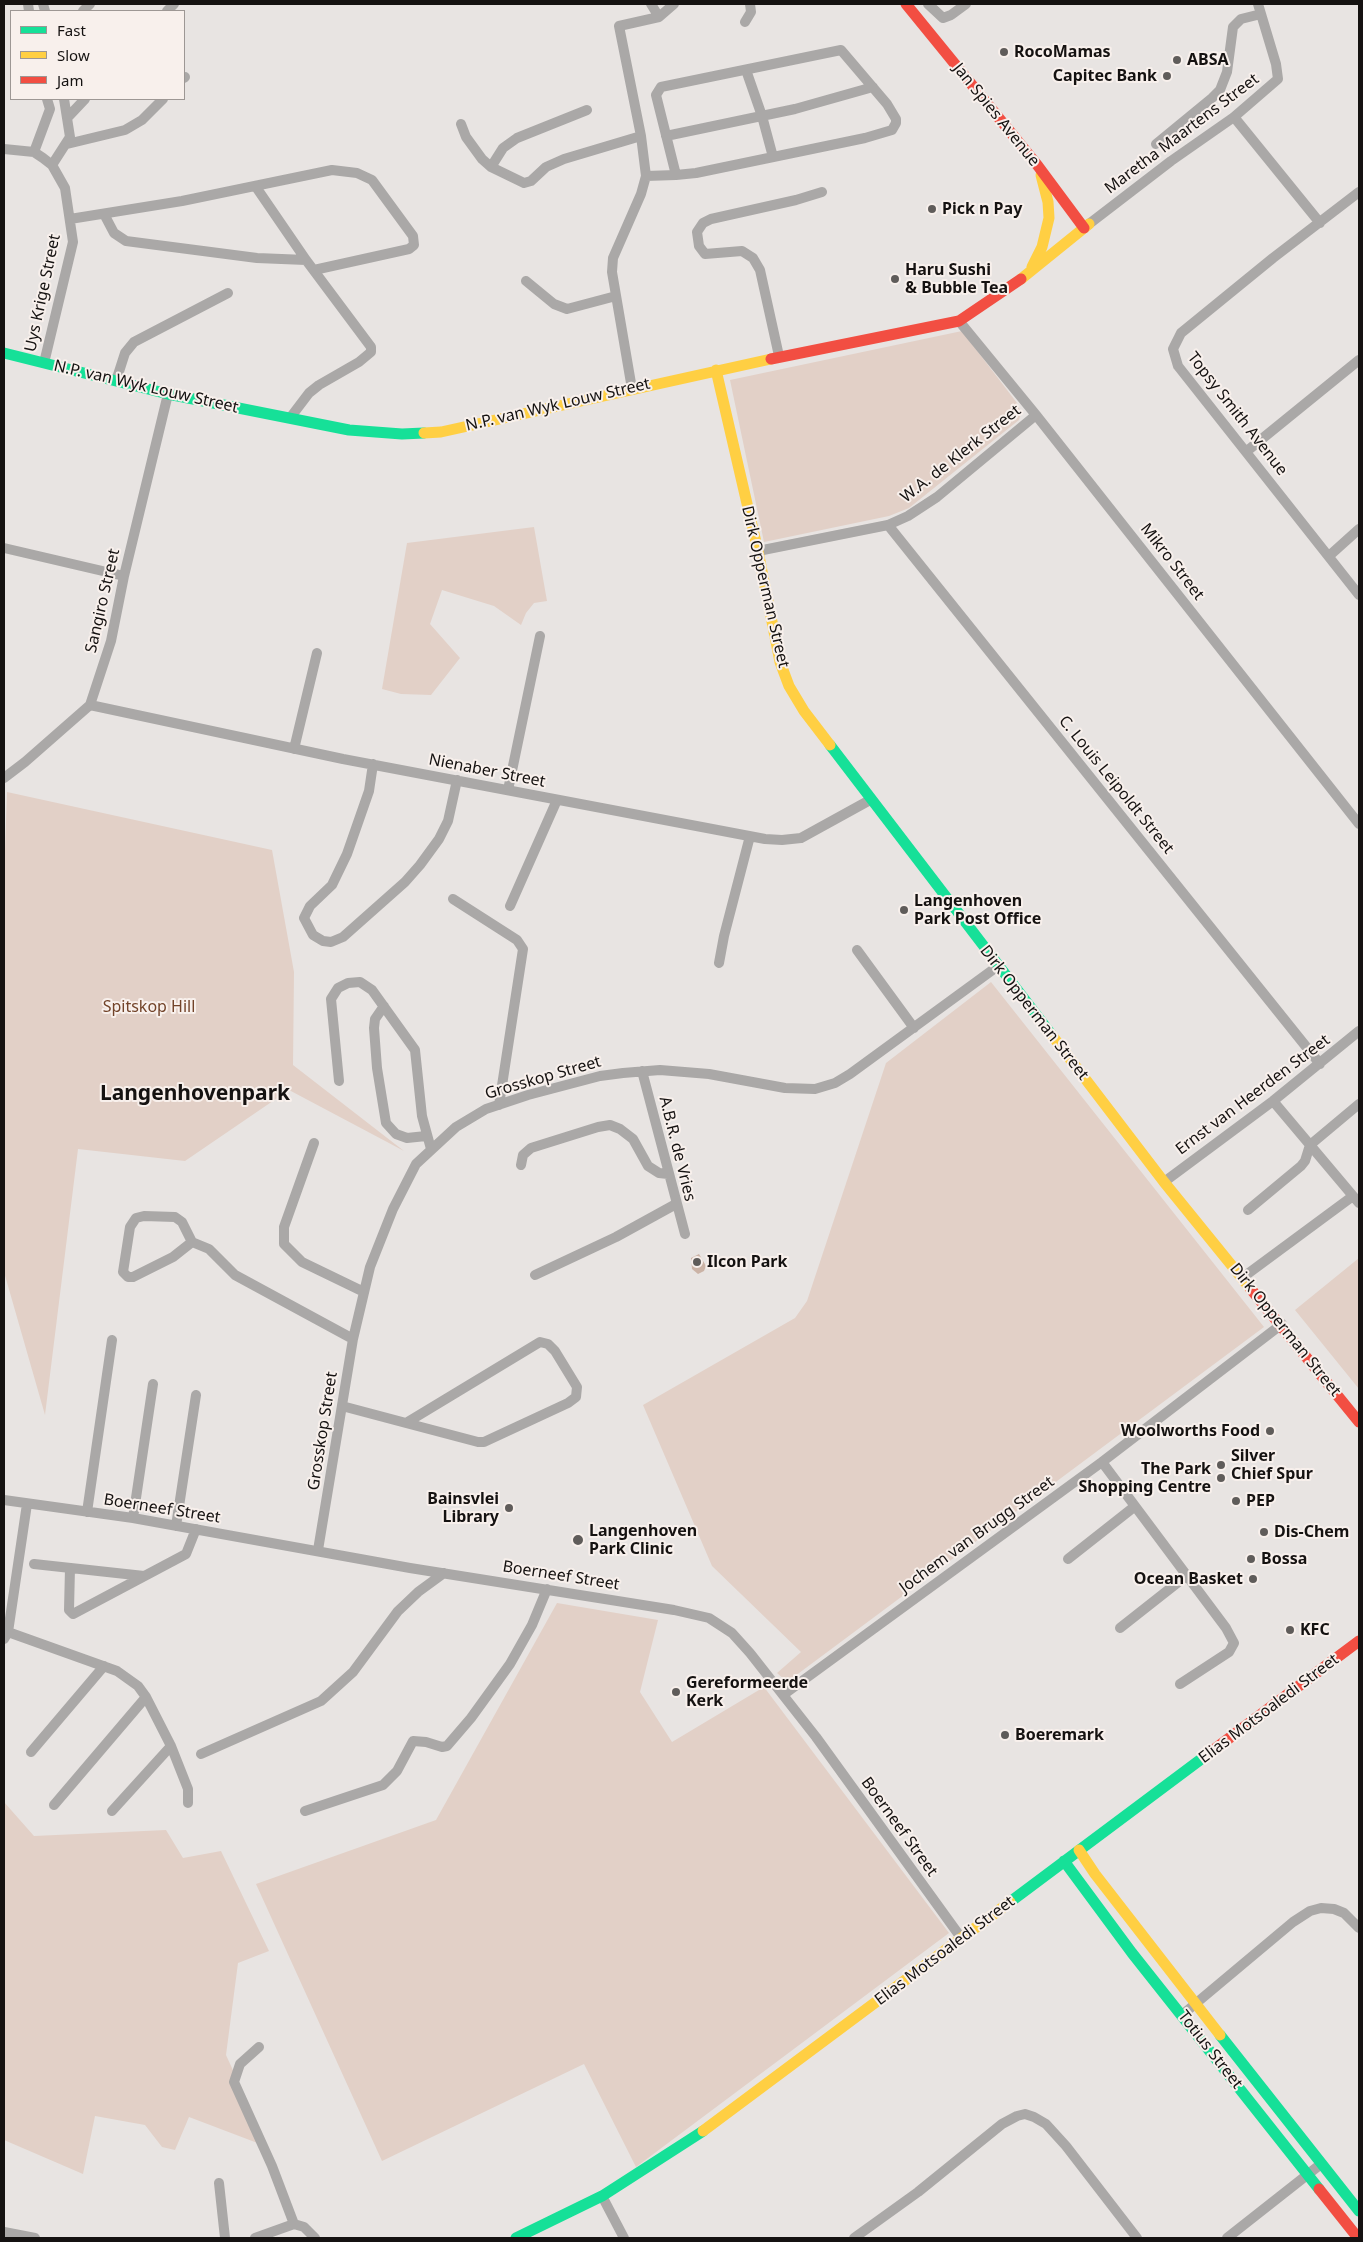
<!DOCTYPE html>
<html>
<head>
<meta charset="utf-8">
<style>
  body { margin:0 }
  #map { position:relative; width:1363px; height:2242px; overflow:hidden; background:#e8e4e2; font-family:"Noto Sans",sans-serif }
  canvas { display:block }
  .frame { position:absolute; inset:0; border:5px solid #151211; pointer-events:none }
  .legend { position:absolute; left:10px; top:10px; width:175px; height:90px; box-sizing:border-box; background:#f8f0ec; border:1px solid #9d9794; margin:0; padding:6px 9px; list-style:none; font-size:15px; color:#151211 }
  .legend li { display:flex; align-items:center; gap:10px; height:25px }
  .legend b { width:25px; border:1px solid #9d9794 }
</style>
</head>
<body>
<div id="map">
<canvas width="1363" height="2242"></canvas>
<div class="frame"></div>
<ul class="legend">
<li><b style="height:6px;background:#16e098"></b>Fast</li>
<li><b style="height:6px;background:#ffcf43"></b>Slow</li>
<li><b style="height:6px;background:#f24e42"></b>Jam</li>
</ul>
</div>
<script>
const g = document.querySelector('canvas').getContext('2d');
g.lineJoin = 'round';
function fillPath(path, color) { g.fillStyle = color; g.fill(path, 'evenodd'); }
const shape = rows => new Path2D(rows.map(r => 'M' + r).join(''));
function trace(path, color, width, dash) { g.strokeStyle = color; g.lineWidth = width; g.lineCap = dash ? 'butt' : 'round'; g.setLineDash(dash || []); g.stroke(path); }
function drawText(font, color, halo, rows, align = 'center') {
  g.font = font + ' "Noto Sans",sans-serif'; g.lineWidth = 4; g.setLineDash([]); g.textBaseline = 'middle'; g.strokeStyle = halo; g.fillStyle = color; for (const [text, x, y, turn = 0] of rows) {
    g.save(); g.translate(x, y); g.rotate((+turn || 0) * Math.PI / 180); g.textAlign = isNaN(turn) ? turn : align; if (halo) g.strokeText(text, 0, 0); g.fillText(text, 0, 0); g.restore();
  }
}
fillPath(shape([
  [962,331,1017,403,1021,413,1019,420,909,508,889,516,764,542,730,380],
  [534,527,547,601,534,603,526,613,521,625,494,606,442,590,430,624,460,658,431,695,401,694,382,689,407,543],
  [7,792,272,850,294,972,293,1065,404,1151,289,1090,185,1161,78,1149,45,1415,4,1272,4,879],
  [991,982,1264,1327,787,1682,777,1673,801,1652,712,1566,643,1405,795,1318,807,1301,886,1063],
  [1359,1258,1359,1389,1295,1310],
  [557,1603,658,1620,640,1692,672,1742,764,1687,949,1933,636,2167,584,2064,382,2161,256,1884,436,1820],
  [4,1802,34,1836,166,1830,183,1858,221,1851,269,1951,238,1963,226,2055,268,2147,189,2117,175,2150,162,2147,145,2125,95,2116,83,2174,4,2140]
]), '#e2d0c7');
fillPath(shape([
  [699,1254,706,1266,704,1271,698,1274,692,1269,691,1258]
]), '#cbb3a6');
trace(shape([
  [28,4,29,11],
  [43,4,45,11],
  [651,4,659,17],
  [928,4,943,18,951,15,966,4],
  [83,11,90,4],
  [167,11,174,4],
  [745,22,751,12,750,4],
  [746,70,762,116,773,157],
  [184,78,185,77],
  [68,117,85,99],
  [1234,117,1320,223],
  [461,124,466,137,482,159,491,167,524,183,531,181,546,167,564,159,641,136],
  [666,136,795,109,873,87],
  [67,144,125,130,142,120,163,99],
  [1156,144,1212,98,1220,90,1227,72,1233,27,1241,19,1261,14],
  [4,149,34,152,43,158,52,165,65,188,73,242,44,363],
  [34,152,50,109,47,99],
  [52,165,70,137,64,99],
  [491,167,503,148,517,138,587,110],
  [646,176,676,175,696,173,865,138,892,130,896,123,896,119,887,104,841,50,661,87,656,95,676,175],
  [256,187,306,260,371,347,371,352,359,362,319,385,309,393,290,418],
  [1359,192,1273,258,1181,333,1173,349,1178,366,1359,595],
  [104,214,114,233,126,241,257,258,306,260],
  [70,219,182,201,332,170,357,173,372,180,413,236,414,245,409,249,314,270],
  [1089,224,1171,161,1234,117,1278,79,1276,64,1258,4],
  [526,281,554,304,567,309,616,296],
  [959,321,1036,415,1359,824],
  [779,356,760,270,753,258,742,251,705,254,699,246,697,232,703,223,711,219,796,200,822,192],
  [116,381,125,353,134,342,228,293],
  [632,389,612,272,613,258,641,194,646,176,641,136,619,26,659,17,674,4],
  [1247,451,1359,360],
  [888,525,1320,1064],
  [4,548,124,576],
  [758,551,888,525,908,516,937,497,1036,415],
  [1329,556,1359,529],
  [90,705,343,759,765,839,782,840,801,838,870,800],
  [294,749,317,653],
  [373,764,369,791,347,854,332,885,310,906,304,918,313,935,323,941,331,942,343,937,405,882,420,865,439,839,448,821,457,780],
  [4,778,25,762,90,705,111,641,124,576,168,394],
  [508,790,540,636],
  [453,899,517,940,523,949,499,1105],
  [510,906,557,800],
  [857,950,914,1028],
  [719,963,724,936,750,836],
  [384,1006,375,1019,374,1028,377,1068,386,1123,396,1134,407,1138,426,1136],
  [642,1071,685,1234],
  [339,1081,331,999,338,988,348,983,360,982,372,990,415,1050,422,1116,431,1149],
  [1273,1101,1353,1196],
  [314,1143,284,1227,284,1244,302,1262,364,1292],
  [521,1165,523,1155,531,1148,598,1127,610,1125,620,1129,633,1139,648,1166,659,1173,668,1174],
  [1164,1182,1273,1101,1359,1031],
  [1248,1210,1301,1166,1305,1161,1310,1145,1359,1104],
  [192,1242,173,1257,133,1277,128,1277,123,1272,130,1227,136,1218,144,1216,175,1217,182,1222,192,1242,209,1249,235,1275,353,1339],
  [535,1275,616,1237,676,1204],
  [1242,1278,1353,1196,1359,1203],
  [342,1406,406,1423,478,1442,484,1442,568,1403,576,1397,577,1387,555,1351,548,1344,540,1342,406,1423],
  [1102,1462,1226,1628,1234,1643,1229,1652,1180,1684],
  [4,1500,133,1518,410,1568,674,1610,709,1618,732,1633,750,1653,816,1737,962,1939],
  [87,1512,112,1340],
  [133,1518,153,1384],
  [176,1526,196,1395],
  [318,1550,353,1339,370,1267,393,1209,416,1164,456,1127,486,1109,528,1095,600,1076,623,1073,660,1070,709,1074,785,1088,815,1089,835,1083,850,1074,998,966],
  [1068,1559,1134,1507],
  [34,1564,144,1576],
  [70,1568,69,1610,73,1614,186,1554,196,1529],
  [1120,1628,1186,1576],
  [8,1632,117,1671,138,1686,146,1697,171,1746,188,1789,188,1803],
  [4,1639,8,1632,27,1504],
  [783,1695,1102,1462,1282,1324],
  [31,1752,104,1666],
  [201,1754,321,1701,353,1672,398,1611,418,1592,444,1573],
  [54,1805,146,1697],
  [112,1811,171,1746],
  [305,1811,383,1785,397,1771,413,1741,426,1742,442,1747,447,1746,471,1718,510,1664,532,1625,547,1589],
  [1182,2015,1293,1922,1310,1911,1321,1908,1334,1909,1344,1913,1359,1928],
  [259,2047,240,2064,234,2082,272,2166,294,2224],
  [219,2183,225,2238],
  [602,2196,624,2238],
  [4,2232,35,2238],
  [255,2238,294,2224,304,2227,315,2238],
  [854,2238,918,2192,1002,2124,1017,2116,1025,2114,1034,2117,1046,2124,1066,2146,1137,2238],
  [1227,2238,1321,2164]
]), '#aaa8a7', 10);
trace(shape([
  [4,353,168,394,349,430,402,434,424,433],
  [830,745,1051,1034],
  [1064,1861,1132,1953,1319,2189],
  [1010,1902,1208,1754],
  [1220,2035,1359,2211],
  [516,2238,602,2196,703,2131]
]), '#16e098', 11);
trace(shape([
  [1032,267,1042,247,1049,218,1048,202,1041,175],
  [1021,279,1089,224],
  [716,370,758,551,780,662,789,686,804,711,830,745],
  [424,433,441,432,771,359],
  [1051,1034,1164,1182,1250,1288],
  [1079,1850,1095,1874,1220,2035],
  [703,2131,1010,1902]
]), '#ffcf43', 11);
trace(shape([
  [906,4,1038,166,1084,228],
  [771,359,959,321,1021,279],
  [1250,1288,1359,1422],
  [1208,1754,1359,1641],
  [1319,2189,1358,2238]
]), '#f24e42', 11);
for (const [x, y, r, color] of [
  [1004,52,5,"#5f5c5a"],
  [1177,60,5,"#5f5c5a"],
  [1167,76,5,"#5f5c5a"],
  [932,209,5,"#5f5c5a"],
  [895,279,5,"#5f5c5a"],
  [904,910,5,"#5f5c5a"],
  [697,1262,5,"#5f5c5a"],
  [1270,1431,5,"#5f5c5a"],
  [1221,1465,5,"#5f5c5a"],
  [1221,1478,5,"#5f5c5a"],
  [1236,1501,5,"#5f5c5a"],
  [509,1508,5,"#5f5c5a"],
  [1264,1532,5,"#5f5c5a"],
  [578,1540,6,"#5f5c5a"],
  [1251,1559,5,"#5f5c5a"],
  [1253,1579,5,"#5f5c5a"],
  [1290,1630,5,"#5f5c5a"],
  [676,1692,5,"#5f5c5a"],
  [1005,1735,5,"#5f5c5a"]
]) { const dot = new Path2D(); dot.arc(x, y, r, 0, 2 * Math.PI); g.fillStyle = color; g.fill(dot); trace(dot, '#f8f0ec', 2); }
drawText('bold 16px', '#151211', '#f8f0ec', [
  ["RocoMamas",1014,52],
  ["ABSA",1187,60],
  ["Capitec Bank",1157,76,"right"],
  ["Pick n Pay",942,209],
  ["Haru Sushi",905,270],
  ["& Bubble Tea",905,288],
  ["Langenhoven",914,901],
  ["Park Post Office",914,919],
  ["Ilcon Park",707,1262],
  ["Woolworths Food",1260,1431,"right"],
  ["Silver",1231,1456],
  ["Chief Spur",1231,1474],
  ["The Park",1211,1469,"right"],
  ["Shopping Centre",1211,1487,"right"],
  ["Bainsvlei",499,1499,"right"],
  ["Library",499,1517,"right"],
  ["PEP",1246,1501],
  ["Langenhoven",589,1531],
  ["Park Clinic",589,1549],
  ["Dis-Chem",1274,1532],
  ["Bossa",1261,1559],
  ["Ocean Basket",1243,1579,"right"],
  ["KFC",1300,1630],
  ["Gereformeerde",686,1683],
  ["Kerk",686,1701],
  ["Boeremark",1015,1735]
], 'left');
drawText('16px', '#151211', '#f8f0ec', [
  ["Jan Spies Avenue",996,115,51],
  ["Maretha Maartens Street",1182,134,-37],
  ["Uys Krige Street",43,293,-78],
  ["N.P. van Wyk Louw Street",146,387,13],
  ["N.P. van Wyk Louw Street",558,405,-13],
  ["Topsy Smith Avenue",1237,414,52],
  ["W.A. de Klerk Street",961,454,-38],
  ["Mikro Street",1172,562,52],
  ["Dirk Opperman Street",765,587,77],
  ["Sangiro Street",103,601,-77],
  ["Nienaber Street",487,771,11],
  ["C. Louis Leipoldt Street",1116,785,51],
  ["Dirk Opperman Street",1034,1013,52],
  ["Grosskop Street",543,1078,-16],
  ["Ernst van Heerden Street",1253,1095,-37],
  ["A.B.R. de Vries",677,1149,76],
  ["Dirk Opperman Street",1285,1330,51],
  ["Grosskop Street",323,1431,-81],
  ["Boerneef Street",162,1509,9],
  ["Jochem van Brugg Street",977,1535,-36],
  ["Boerneef Street",561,1576,9],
  ["Elias Motsoaledi Street",1269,1709,-37],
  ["Boerneef Street",899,1827,54],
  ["Elias Motsoaledi Street",945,1951,-37],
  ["Totius Street",1210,2050,52]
]);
drawText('16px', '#724329', '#f8f0ec', [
  ["Spitskop Hill",149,1007]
]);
drawText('bold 21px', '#151211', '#f8f0ec', [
  ["Langenhovenpark",195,1094]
]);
</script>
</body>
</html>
